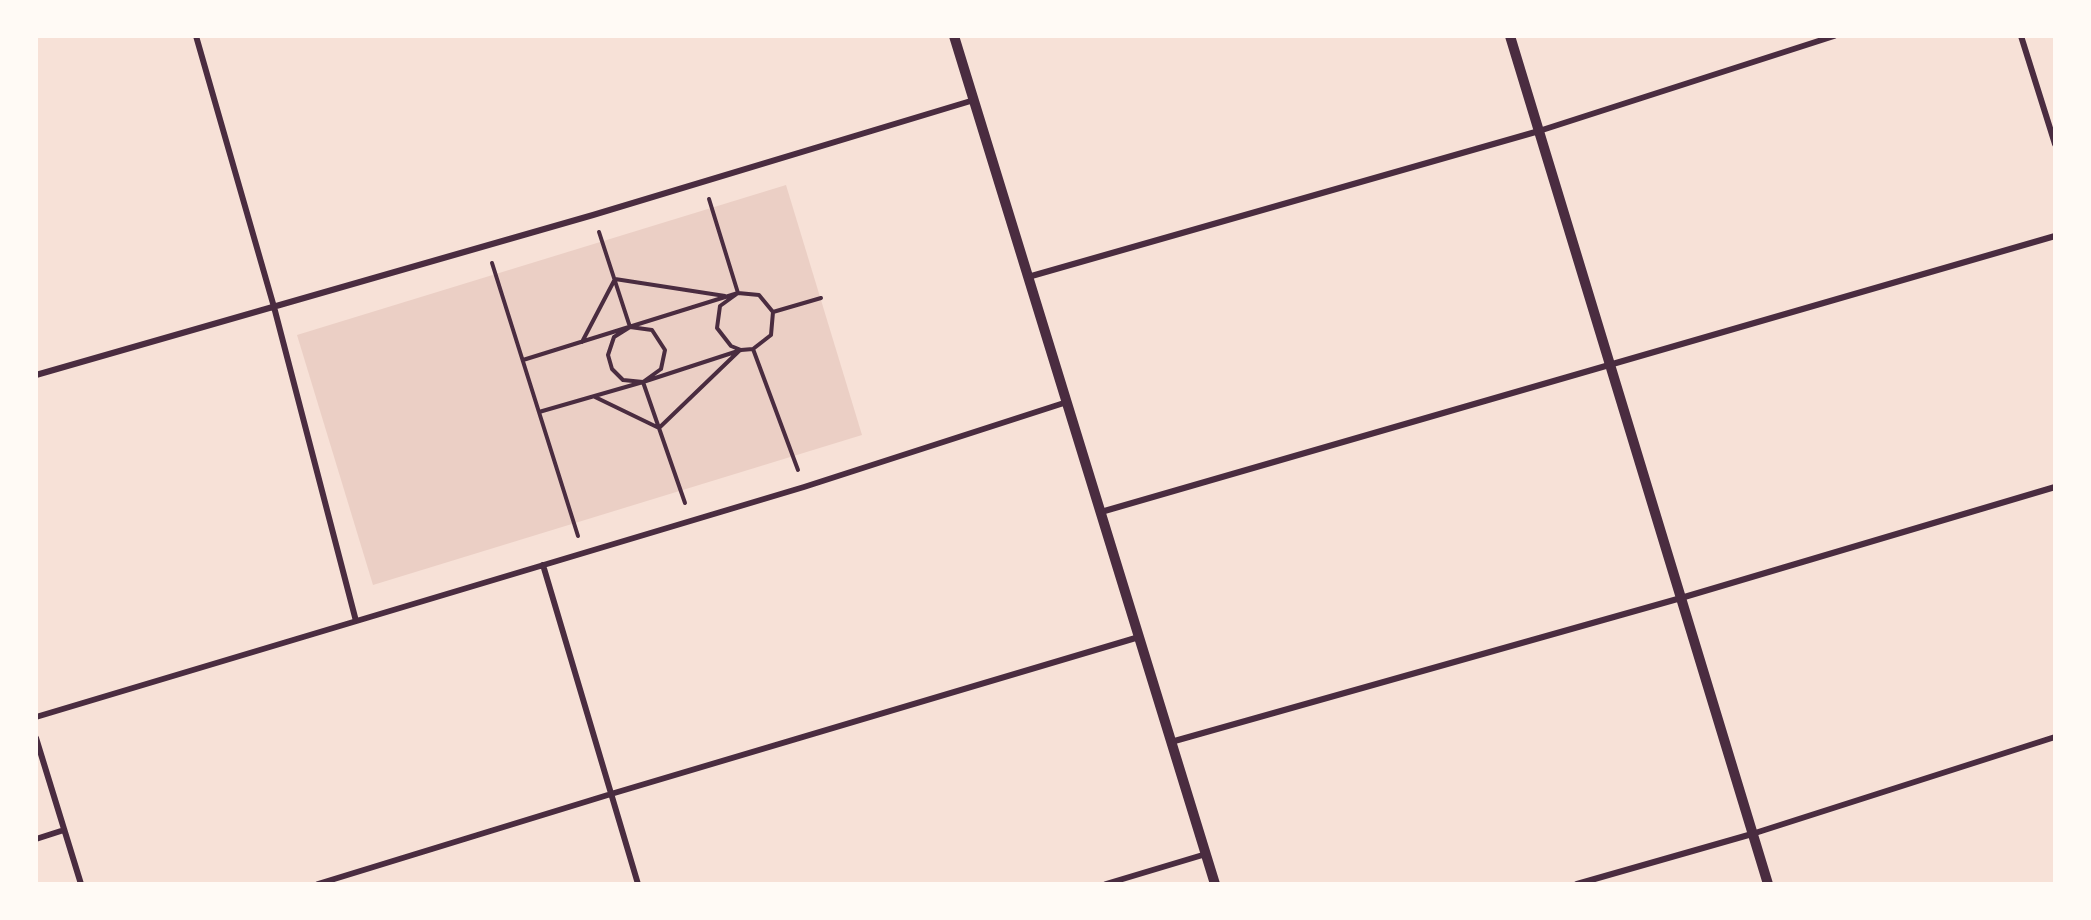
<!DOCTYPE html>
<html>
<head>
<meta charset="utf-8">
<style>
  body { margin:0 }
  #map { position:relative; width:2091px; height:920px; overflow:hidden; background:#f7e1d7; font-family:"Titillium Web",sans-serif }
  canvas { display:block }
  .frame { position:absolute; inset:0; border:38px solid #fffaf5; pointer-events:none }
</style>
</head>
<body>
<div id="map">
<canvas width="2091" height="920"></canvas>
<div class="frame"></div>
</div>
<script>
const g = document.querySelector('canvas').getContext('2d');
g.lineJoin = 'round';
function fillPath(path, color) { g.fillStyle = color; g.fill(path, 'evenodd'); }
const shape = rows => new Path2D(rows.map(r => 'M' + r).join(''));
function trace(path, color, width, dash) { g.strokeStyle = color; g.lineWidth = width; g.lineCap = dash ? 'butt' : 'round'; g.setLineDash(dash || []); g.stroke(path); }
fillPath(shape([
  [786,185,862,435,373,585,297,335]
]), '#ebcfc5');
trace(shape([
  [599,232,630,327],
  [492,263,578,536],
  [738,293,759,295,773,312,771,335,753,349,741,350,731,346,717,328,720,306,738,293],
  [773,312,821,298],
  [630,327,652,330,665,350,661,369,643,382,623,380,612,369,608,355,614,337,630,327],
  [582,342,615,279,725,296],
  [753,349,798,470],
  [523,360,738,293,709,199],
  [643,382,685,503],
  [595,397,659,428,739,351],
  [539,412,643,382,741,350]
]), '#4a2c40', 4);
trace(shape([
  [196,36,274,307,356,621],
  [2021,36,2055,144],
  [1028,277,1539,131,1834,36],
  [36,375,593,215,974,100],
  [1101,512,2055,236],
  [543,565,638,884],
  [36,717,804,487,1067,402],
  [36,738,81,884],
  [1171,742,1681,598,2055,487],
  [36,839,64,830],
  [318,884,611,794,1139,637],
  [1106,884,1206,854],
  [1577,884,1752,834,2055,737]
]), '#4a2c40', 6);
trace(shape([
  [954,36,1215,884],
  [1510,36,1768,884]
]), '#4a2c40', 10);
</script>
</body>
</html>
